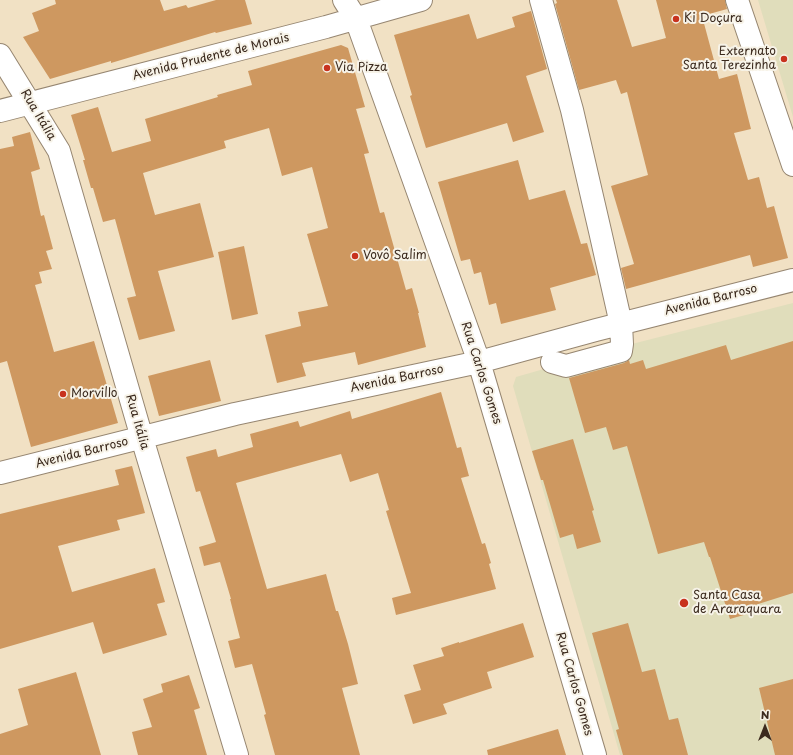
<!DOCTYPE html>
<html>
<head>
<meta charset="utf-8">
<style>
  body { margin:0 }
  #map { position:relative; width:793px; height:755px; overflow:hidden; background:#f1e1c4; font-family:"Playpen Sans",sans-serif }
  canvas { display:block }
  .north { position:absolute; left:745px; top:707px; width:40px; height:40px; -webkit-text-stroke:3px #f7f3e8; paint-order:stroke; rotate:0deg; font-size:11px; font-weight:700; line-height:16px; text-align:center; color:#3b2a1e }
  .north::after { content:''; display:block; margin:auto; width:14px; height:18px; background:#3b2a1e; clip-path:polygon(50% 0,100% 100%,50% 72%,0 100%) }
</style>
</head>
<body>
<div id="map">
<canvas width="793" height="755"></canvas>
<div class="north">N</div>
</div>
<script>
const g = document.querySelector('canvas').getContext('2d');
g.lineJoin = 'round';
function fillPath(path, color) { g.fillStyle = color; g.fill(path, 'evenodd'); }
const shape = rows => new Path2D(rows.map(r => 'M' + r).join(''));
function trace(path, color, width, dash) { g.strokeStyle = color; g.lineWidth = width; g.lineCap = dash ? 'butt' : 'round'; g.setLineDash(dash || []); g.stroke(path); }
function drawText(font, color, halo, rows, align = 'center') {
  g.font = font + ' "Playpen Sans",sans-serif'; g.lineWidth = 4; g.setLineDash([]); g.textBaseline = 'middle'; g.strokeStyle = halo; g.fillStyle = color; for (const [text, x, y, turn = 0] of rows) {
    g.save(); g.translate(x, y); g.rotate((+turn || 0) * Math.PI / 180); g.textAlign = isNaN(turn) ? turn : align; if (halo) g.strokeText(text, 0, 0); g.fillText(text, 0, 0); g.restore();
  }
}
fillPath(shape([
  [758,0,793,0,793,117],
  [793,303,793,755,620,755,513,386,516,377,624,346]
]), '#e0ddbb');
fillPath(shape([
  [55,0,160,0,164,11,186,5,188,8,216,0,245,0,252,24,216,33,215,32,111,63,111,61,50,79,23,37,39,31,32,13,56,4],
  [556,0,617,0,632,47,666,38,656,0,725,0,727,9,702,16,719,79,737,74,751,129,734,133,748,180,759,177,767,208,774,206,788,258,753,267,750,255,626,289,621,268,634,264,611,186,648,175,627,92,621,94,616,80,579,90,555,4,557,3],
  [531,11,547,69,526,76,544,132,513,142,507,123,426,148,410,96,412,95,394,35,469,14,477,39,515,27,512,17],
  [341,45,348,48,365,107,356,109,369,153,364,154,380,213,384,212,406,290,412,288,419,313,418,313,426,347,358,365,355,352,302,363,306,376,277,383,265,335,301,326,298,312,328,306,307,234,328,228,312,167,282,176,269,128,224,141,226,148,143,173,155,215,200,203,214,257,158,271,175,331,139,340,127,298,136,296,115,219,103,222,93,188,91,188,83,160,85,160,71,115,98,107,112,152,151,141,145,119,218,97,217,95,252,85,248,71],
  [30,132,40,169,31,172,41,216,44,215,53,249,46,251,52,269,39,272,42,283,35,285,54,352,94,341,118,423,31,447,7,361,0,363,0,149,14,146,12,137],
  [518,160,529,200,565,190,581,244,587,243,596,275,550,288,556,310,501,324,496,303,489,305,481,272,474,274,470,259,461,261,438,182],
  [244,246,258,314,232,320,218,252],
  [793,341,793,593,752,606,754,612,730,619,710,557,709,557,704,542,658,554,627,446,613,450,606,427,585,433,569,378,624,363,629,360,630,364,643,360,646,369,726,345,731,360],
  [210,360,221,401,159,416,148,376],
  [441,392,457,448,461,447,469,476,461,478,482,544,485,543,491,563,489,564,496,589,396,615,392,598,411,593,386,511,389,510,378,473,350,482,341,454,236,483,267,589,326,574,336,611,338,611,348,644,358,684,342,688,360,755,275,755,264,715,266,714,252,664,235,668,228,641,240,638,230,599,231,599,220,562,204,566,199,547,216,542,200,491,196,492,186,457,216,449,218,457,253,447,250,434,298,421,300,427,350,411,352,419],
  [573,439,594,510,592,511,601,542,577,549,573,534,560,538,543,480,541,480,532,451],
  [132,466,145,513,117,520,120,530,58,546,72,592,155,568,165,602,157,604,167,635,103,654,93,622,0,649,0,514,119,485,115,470],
  [523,623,534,657,487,672,492,688,443,704,447,714,413,724,404,695,421,690,413,665,444,656,441,648,459,642,459,643],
  [628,623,642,672,655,669,669,720,678,718,688,755,623,755,616,730,619,729,592,633],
  [76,672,101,755,0,755,0,734,28,725,18,689],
  [189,675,200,708,194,710,207,755,138,755,132,732,152,727,143,699,163,692,161,684],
  [793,679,793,755,775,755,759,688],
  [558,729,566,755,488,755,487,750]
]), '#ce9860');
const minor = shape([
  [344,0,356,19,479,362,595,755],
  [541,0,572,110,600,231,621,324,622,344,621,351,566,366,552,362],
  [737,0,793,165],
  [0,55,59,151,142,438,237,755],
  [0,111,326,27,421,0],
  [0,473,235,414,479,362,596,330,793,280]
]);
trace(minor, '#968671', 24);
trace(minor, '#fff', 22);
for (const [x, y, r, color] of [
  [676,19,4,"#c8321e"],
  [784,59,4,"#c8321e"],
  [327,68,4,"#c8321e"],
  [355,256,4,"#c8321e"],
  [63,394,4,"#c8321e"],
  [684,603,5,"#c8321e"]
]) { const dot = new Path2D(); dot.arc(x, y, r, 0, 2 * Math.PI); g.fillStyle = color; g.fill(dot); trace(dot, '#f7f3e8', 1.5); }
drawText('12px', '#3b2a1e', '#f7f3e8', [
  ["Ki Doçura",684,19],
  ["Externato",776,52,"right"],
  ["Santa Terezinha",776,66,"right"],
  ["Via Pizza",335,68],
  ["Vovô Salim",363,256],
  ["Morvillo",71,394],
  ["Santa Casa",693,596],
  ["de Araraquara",693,610]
], 'left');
drawText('12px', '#3b2a1e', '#f7f3e8', [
  ["Avenida Prudente de Morais",211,57,-14],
  ["Rua Itália",38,115,59],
  ["Avenida Barroso",711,300,-14],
  ["Rua Carlos Gomes",481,373,72],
  ["Avenida Barroso",397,379,-12],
  ["Rua Itália",137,422,74],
  ["Avenida Barroso",82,453,-14],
  ["Rua Carlos Gomes",574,684,74]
]);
</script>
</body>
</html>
